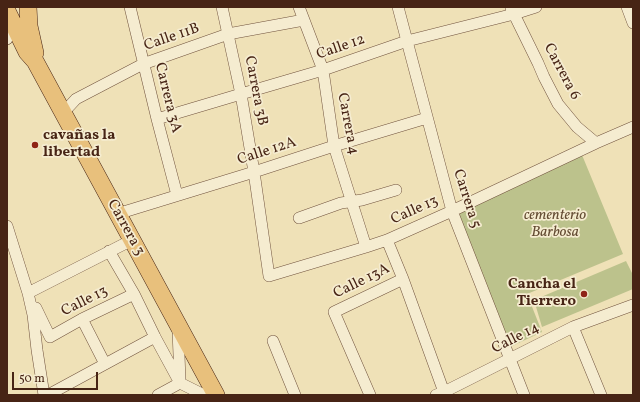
<!DOCTYPE html>
<html>
<head>
<meta charset="utf-8">
<style>
  body { margin:0 }
  #map { position:relative; width:640px; height:402px; overflow:hidden; background:#efe1b7; font-family:Vollkorn,serif }
  canvas { display:block }
  .frame { position:absolute; inset:0; border:8px solid #472415; pointer-events:none }
  .scale { position:absolute; left:12px; top:372px; width:86px; height:18px; box-sizing:border-box; border:2px solid #472415; border-top:0; padding-left:5px; font-size:12px; line-height:14px; white-space:nowrap; color:#472415; -webkit-text-stroke:3px #f5ecd0; paint-order:stroke }
</style>
</head>
<body>
<div id="map">
<canvas width="640" height="402"></canvas>
<div class="frame"></div>
<div class="scale">50 m</div>
</div>
<script>
const g = document.querySelector('canvas').getContext('2d');
g.lineJoin = 'round';
function fillPath(path, color) { g.fillStyle = color; g.fill(path, 'evenodd'); }
const shape = rows => new Path2D(rows.map(r => 'M' + r).join(''));
function trace(path, color, width, dash) { g.strokeStyle = color; g.lineWidth = width; g.lineCap = dash ? 'butt' : 'round'; g.setLineDash(dash || []); g.stroke(path); }
function drawText(font, color, halo, rows, align = 'center') {
  g.font = font + ' Vollkorn,serif'; g.lineWidth = 3.5; g.setLineDash([]); g.textBaseline = 'middle'; g.strokeStyle = halo; g.fillStyle = color; for (const [text, x, y, turn = 0] of rows) {
    g.save(); g.translate(x, y); g.rotate((+turn || 0) * Math.PI / 180); g.textAlign = isNaN(turn) ? turn : align; if (halo) g.strokeText(text, 0, 0); g.fillText(text, 0, 0); g.restore();
  }
}
fillPath(shape([
  [582,155,623,254,527,294,542,332,508,348,457,213],
  [626,261,633,275,633,289,542,327,534,300]
]), '#bcc28c');
const street = shape([
  [130,7,157,119,177,195],
  [222,7,241,94,254,172,269,276,366,247,387,240,452,211,490,193,596,143,633,127],
  [299,7,323,70,334,146,366,247],
  [398,7,452,211,524,395],
  [627,7,633,23],
  [511,8,538,63,544,77,558,104,577,127,596,143],
  [7,39,8,16],
  [63,113,76,99,143,64,228,34,304,20],
  [157,119,241,94,323,70,407,41,514,14,536,7],
  [117,214,254,172,334,146,427,118],
  [299,218,341,203,362,200,396,190],
  [7,226,28,293,33,315,37,350,44,395],
  [387,240,403,279,445,395],
  [109,251,134,294,155,337,180,383],
  [28,293,132,240],
  [36,308,50,337,82,319,134,294],
  [82,319,105,364],
  [573,327,601,395],
  [178,330,180,380],
  [273,341,295,395],
  [180,383,204,395],
  [48,395,155,337],
  [158,395,180,383],
  [370,395,334,312,403,279],
  [436,395,444,392,573,327,633,305]
]);
const primary = shape([
  [28,7,29,26,35,53],
  [7,11,27,52,35,61,216,395]
]);
trace(street, '#71533e', 12);
trace(primary, '#472415', 18);
trace(street, '#f5ecd0', 11);
trace(primary, '#e8c07c', 17);
for (const [x, y, r, color] of [
  [35,145,4,"#8f2418"],
  [584,294,4,"#8f2418"]
]) { const dot = new Path2D(); dot.arc(x, y, r, 0, 2 * Math.PI); g.fillStyle = color; g.fill(dot); trace(dot, '#f5ecd0', 1.5); }
drawText('15px', '#472415', '#f5ecd0', [
  ["Calle 11B",172,38,-19],
  ["Calle 12",341,48,-19],
  ["Carrera 6",561,72,62],
  ["Carrera 3B",255,91,79],
  ["Carrera 3A",167,98,76],
  ["Carrera 4",347,124,79],
  ["Calle 12A",267,152,-18],
  ["Carrera 5",466,199,72],
  ["Calle 13",415,211,-24],
  ["Carrera 3",125,228,61],
  ["Calle 13A",362,282,-26],
  ["Calle 13",85,302,-27],
  ["Calle 14",516,339,-27]
]);
drawText('bold 15px', '#472415', '#f5ecd0', [
  ["cavañas la",43,136],
  ["libertad",43,153],
  ["Cancha el",576,285,"right"],
  ["Tierrero",576,302,"right"]
], 'left');
drawText('italic 15px', '#644c33', '#f5ecd0', [
  ["cementerio",555,216],
  ["Barbosa",555,233]
]);
</script>
</body>
</html>
